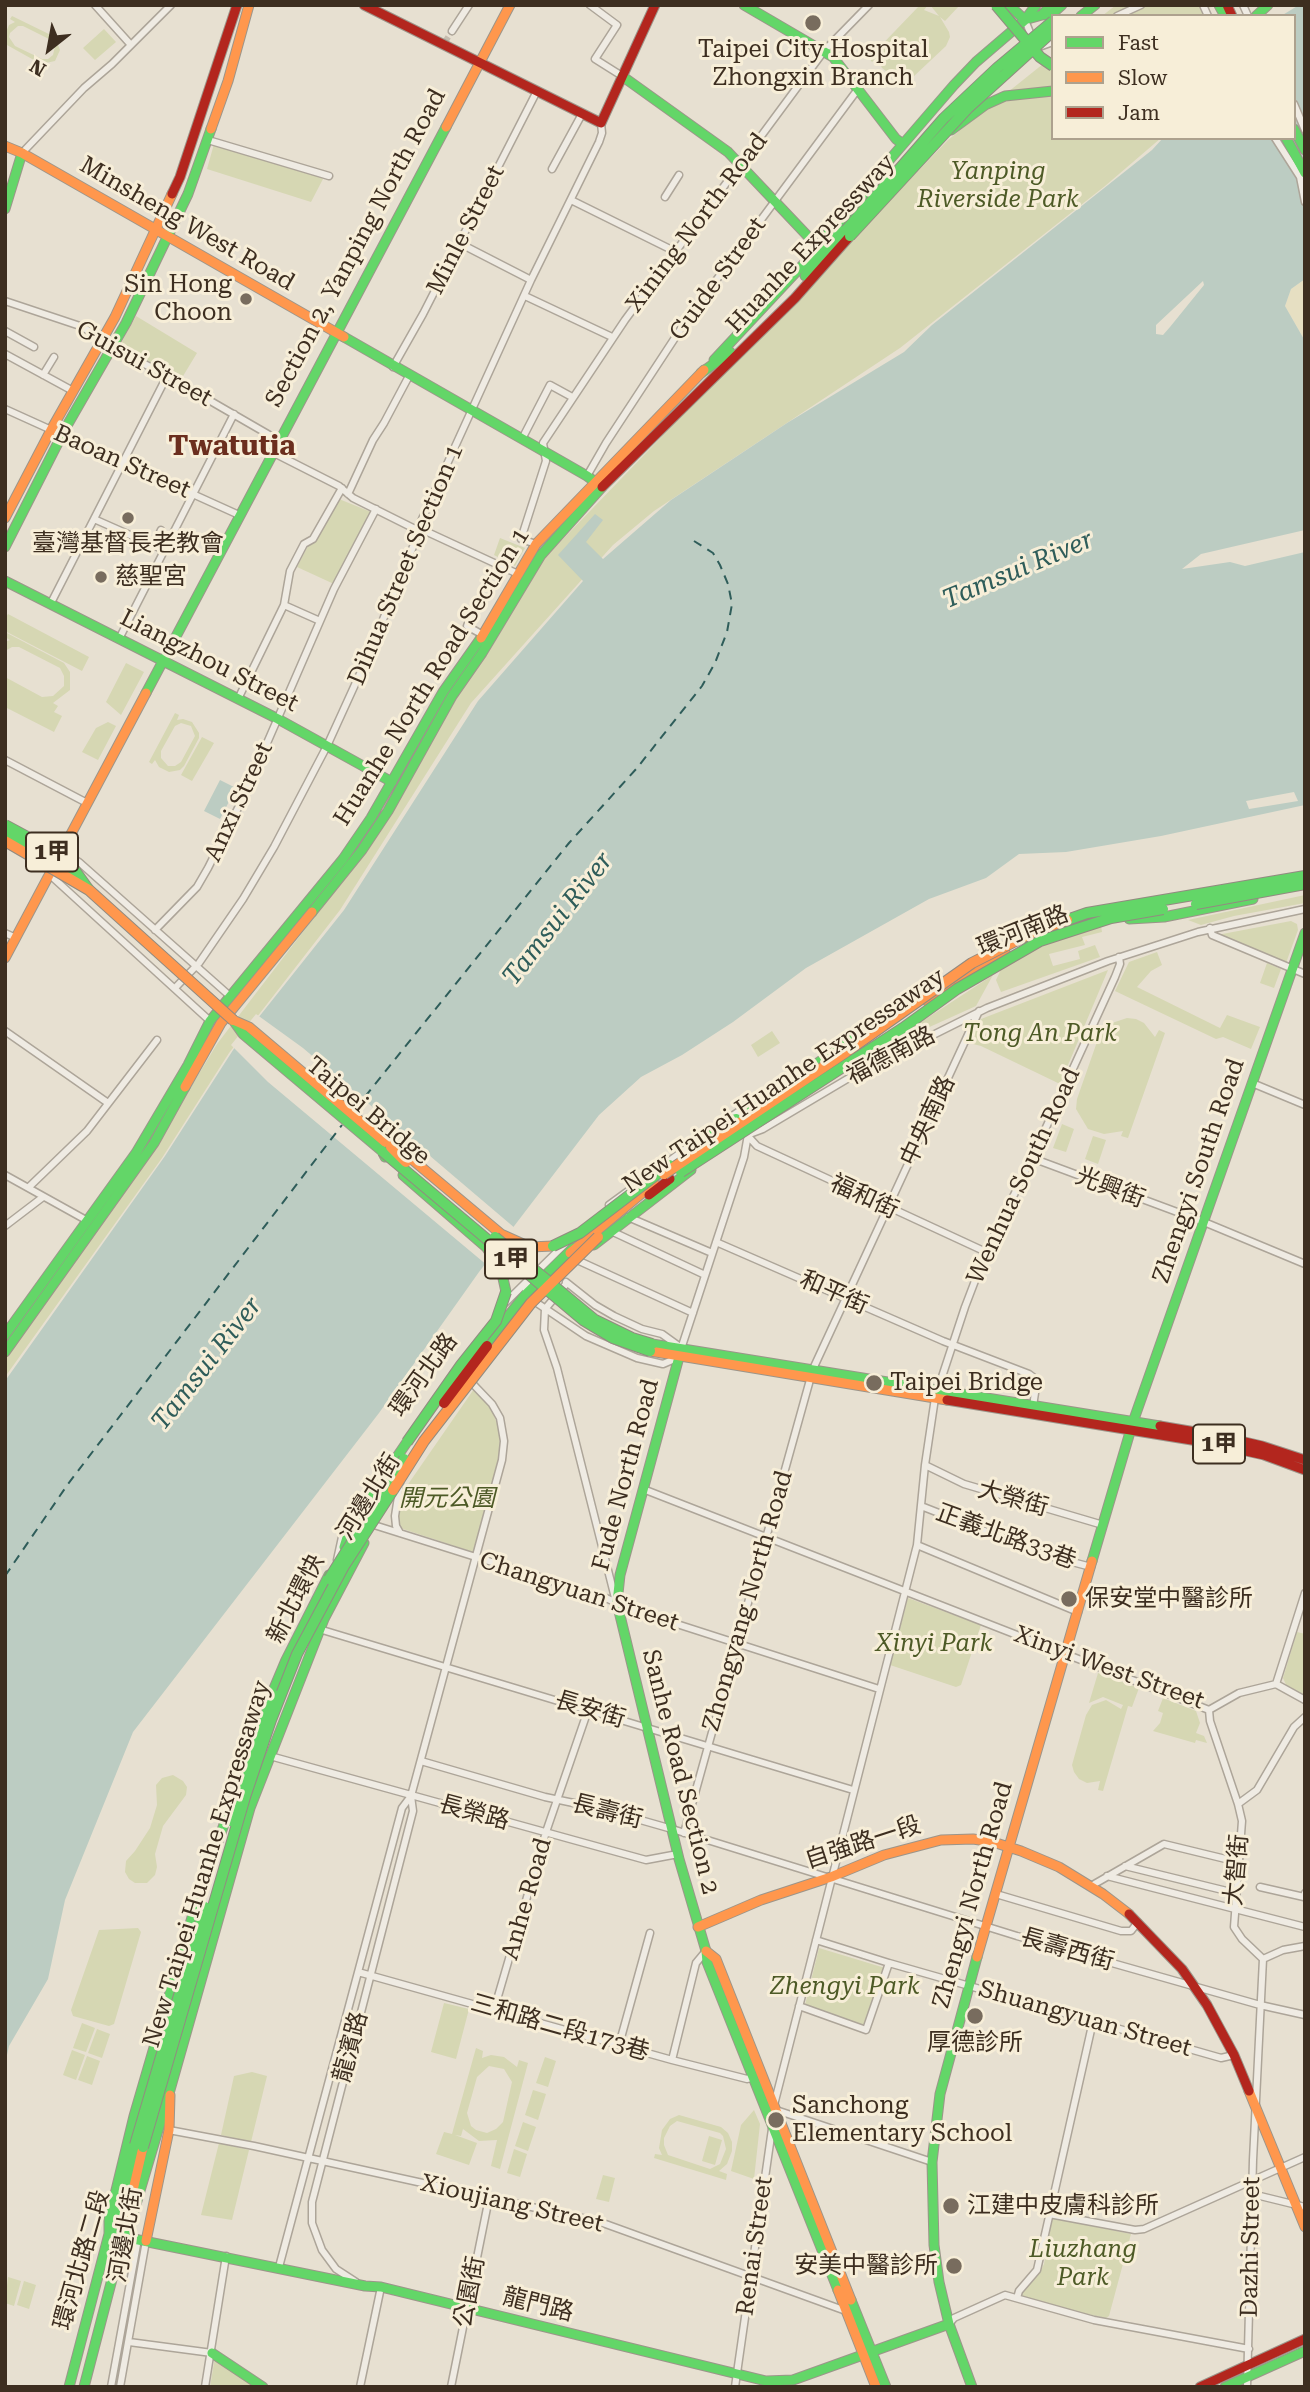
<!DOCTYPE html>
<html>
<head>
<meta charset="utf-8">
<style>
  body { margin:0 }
  #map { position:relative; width:1310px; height:2392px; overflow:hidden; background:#e7e0d1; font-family:"Roboto Serif",serif }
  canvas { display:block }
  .frame { position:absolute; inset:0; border:7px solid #3d2e20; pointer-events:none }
  .legend { position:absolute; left:1051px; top:14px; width:245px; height:126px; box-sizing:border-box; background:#f7eed8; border:2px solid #ada18e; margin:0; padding:9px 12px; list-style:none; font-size:21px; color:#3d2e20 }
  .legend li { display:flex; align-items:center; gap:14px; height:35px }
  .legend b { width:35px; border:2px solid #ada18e }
  .north { position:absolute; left:14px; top:14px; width:70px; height:70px; -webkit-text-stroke:5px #f7eed8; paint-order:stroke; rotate:211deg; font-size:19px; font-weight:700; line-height:28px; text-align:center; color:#3d2e20 }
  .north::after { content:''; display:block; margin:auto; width:24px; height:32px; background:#3d2e20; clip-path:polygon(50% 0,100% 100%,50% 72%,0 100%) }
</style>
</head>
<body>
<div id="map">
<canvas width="1310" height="2392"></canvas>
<div class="frame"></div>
<ul class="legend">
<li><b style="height:9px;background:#63d668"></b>Fast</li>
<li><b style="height:9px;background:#ff974d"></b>Slow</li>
<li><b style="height:9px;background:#b3261e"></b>Jam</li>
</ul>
<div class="north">N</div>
</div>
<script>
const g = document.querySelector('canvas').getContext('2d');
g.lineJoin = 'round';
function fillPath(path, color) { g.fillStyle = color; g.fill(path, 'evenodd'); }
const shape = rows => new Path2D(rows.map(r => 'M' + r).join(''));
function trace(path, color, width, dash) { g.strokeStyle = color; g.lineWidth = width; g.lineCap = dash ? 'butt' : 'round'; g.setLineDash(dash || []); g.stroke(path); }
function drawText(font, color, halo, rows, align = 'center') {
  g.font = font + ' "Roboto Serif","Noto Sans TC",serif'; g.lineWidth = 6; g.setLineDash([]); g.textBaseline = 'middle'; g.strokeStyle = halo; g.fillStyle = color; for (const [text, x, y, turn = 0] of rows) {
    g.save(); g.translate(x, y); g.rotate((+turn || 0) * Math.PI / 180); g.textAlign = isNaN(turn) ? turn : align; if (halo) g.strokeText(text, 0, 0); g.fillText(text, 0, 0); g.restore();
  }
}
fillPath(shape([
  [1305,279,1305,341,1285,306,1291,289]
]), '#e6dfc2');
fillPath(shape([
  [920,5,928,5,924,10,939,16,930,5,960,5,945,21,940,17,949,32,950,37,946,46,912,78,898,80,882,68,877,57,872,62,869,58],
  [1116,5,1217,5,1203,10,1206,16,1102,16],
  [12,16,55,37,60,50,55,61,41,64,7,45,6,32,9,25,15,22,10,19],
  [18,26,23,26,51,40,55,46,53,55,48,59,42,59,15,46,9,37,10,33],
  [104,29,116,42,95,60,83,48],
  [1053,56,1053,138,1161,138,1105,186,900,348,654,511,613,545,471,703,340,910,229,1053,162,1158,5,1377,5,1353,99,1228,155,1146,217,1044,362,855,536,567,948,140],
  [214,144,318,176,323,179,311,202,207,169],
  [136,316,197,353,180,381,120,345],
  [339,499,371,512,334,584,297,567,309,544,316,541],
  [500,538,525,548,515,566,494,555],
  [8,614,89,657,82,671,5,631,5,619],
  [5,632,64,663,70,672,70,690,53,703,58,706,54,712,62,716,54,732,5,707,5,677,42,697,53,696,64,686,64,676,60,668,19,647,12,647,5,651,5,642,10,640,5,637],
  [126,663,144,672,121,715,106,702],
  [175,713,179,715,177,720,183,719,192,722,199,733,199,738,184,766,180,770,169,772,159,767,155,760,152,764,149,762],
  [181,723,191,726,195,736,181,762,175,766,168,766,161,758,161,751,175,726],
  [108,722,116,726,98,760,82,752,96,728],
  [202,737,214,743,192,781,181,775],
  [1305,895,1305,903,1234,916,1201,925,1188,920],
  [1291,921,1297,924,1298,930,1286,963,1217,935],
  [1101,926,1102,932,1082,937,1085,945,1049,954,1053,966,1080,959,1078,951,1095,945,1100,957,1001,992,996,980,1005,961,1082,930],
  [1157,952,1162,965,1151,971,1137,987,1220,1028,1227,1015,1260,1027,1251,1049,1223,1037,1216,1039,1115,991,1129,962],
  [1267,963,1281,969,1274,988,1260,983],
  [1108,970,1060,1084,981,1046,969,1043,981,1019],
  [993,975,976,1006,914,1034,912,1028],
  [1127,1018,1136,1019,1144,1023,1155,1037,1159,1030,1165,1033,1128,1138,1121,1136,1123,1131,1104,1134,1088,1129,1076,1109,1077,1099,1098,1039,1109,1024],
  [772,1031,780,1043,758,1057,751,1045],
  [1062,1124,1074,1129,1066,1152,1053,1148],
  [1093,1136,1106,1140,1098,1164,1085,1159],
  [474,1389,491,1408,501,1434,500,1454,473,1552,403,1529,399,1525,398,1519,402,1493],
  [908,1598,981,1625,961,1685,956,1687,890,1665],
  [1297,1632,1305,1634,1305,1696,1287,1687,1283,1678],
  [1098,1673,1139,1688,1132,1707,1128,1706,1103,1791,1098,1790,1100,1781,1087,1783,1079,1779,1074,1772,1072,1765,1086,1715,1092,1705,1106,1700,1121,1709,1123,1705,1103,1697,1089,1703],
  [1163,1698,1196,1711,1200,1723,1196,1733,1204,1736,1207,1743,1196,1740,1195,1743,1153,1731,1160,1723,1163,1713,1158,1711],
  [173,1775,183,1781,187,1787,186,1795,163,1826,155,1854,157,1867,155,1875,147,1883,135,1883,129,1879,125,1872,126,1861,135,1851,150,1828,157,1805,156,1785,162,1778],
  [138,1928,141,1932,114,2024,109,2026,73,2016,71,2010,99,1930],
  [819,1948,885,1968,864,2025,805,2005],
  [444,2003,469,2009,456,2059,431,2052],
  [82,2023,95,2028,86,2052,73,2048],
  [97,2029,110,2034,102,2058,88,2053],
  [476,2048,483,2051,482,2058,491,2055,504,2057,517,2067,519,2060,528,2063,500,2169,491,2166,497,2140,479,2141,463,2129,461,2136,455,2135,477,2143,469,2165,436,2154,444,2132,452,2134],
  [489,2066,504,2069,512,2082,503,2122,496,2129,487,2133,476,2130,471,2126,467,2113,477,2077],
  [72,2050,85,2055,76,2080,63,2075],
  [87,2056,100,2061,92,2085,78,2080],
  [545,2057,556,2061,548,2087,536,2083],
  [252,2072,267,2076,251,2142,221,2135,234,2076],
  [533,2090,546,2094,538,2120,525,2115],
  [754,2110,760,2124,754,2179,731,2171,741,2125],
  [679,2115,721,2127,728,2133,732,2142,732,2151,727,2164,719,2171,727,2174,726,2180,654,2158,655,2154,662,2155,659,2148,662,2130,670,2119],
  [677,2121,720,2133,723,2136,726,2149,720,2164,710,2169,668,2155,664,2145,664,2138,670,2126],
  [523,2122,536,2127,528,2151,515,2146],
  [709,2136,722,2140,715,2165,702,2161],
  [219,2143,249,2150,232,2220,201,2215],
  [514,2149,527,2154,520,2177,507,2173],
  [603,2175,615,2178,609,2202,596,2199],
  [1052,2218,1131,2234,1109,2316,1106,2318,1068,2310,1019,2297,1040,2272,1044,2264],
  [8,2277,21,2281,14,2306,5,2303],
  [24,2281,36,2285,29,2309,17,2305],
  [215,2357,258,2387,210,2387]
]), '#d6d7b3');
fillPath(shape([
  [1299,5,1305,5,1305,279,1291,289,1285,306,1305,341,1305,530,1201,554,1182,569,1230,562,1245,566,1305,552,1305,805,1161,836,1066,852,1019,854,986,878,929,899,806,968,733,1022,682,1055,641,1077,599,1115,479,1272,379,1413,133,1732,65,1900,48,1979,9,2046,5,2064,5,1381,165,1156,235,1047,344,910,478,701,583,581,558,555,595,514,603,520,586,542,603,559,671,500,787,423,904,352,932,325,1152,150,1163,138,1294,138,1294,16,1281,16],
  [1203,281,1204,285,1170,327,1163,335,1156,334,1156,325],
  [220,780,236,788,220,819,204,811]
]), '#bcccc2');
fillPath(shape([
  [1294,792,1298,801,1249,809,1246,801],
  [256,1014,303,1048,516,1229,488,1266,268,1082,231,1045]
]), '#e7e0d1');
trace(shape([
  [355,1109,569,843,637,768,702,686,715,663,727,632,732,604,728,584,720,565,713,553,694,541],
  [5,1576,68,1484,342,1125]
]), '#2f5d5a', 2, [9, 7]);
trace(shape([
  [445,42,452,31]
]), '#c5bcae', 6, [6, 3]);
const street = shape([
  [95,5,131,45],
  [590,5,617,25,595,59,622,76],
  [1203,5,1208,16],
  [1243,5,1248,16],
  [1117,16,1141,5],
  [1025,20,1033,40],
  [452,31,469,5],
  [1039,47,1053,42],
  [1294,104,1305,130],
  [1275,138,1300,177,1305,202],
  [208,140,329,176],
  [22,153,84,88,112,64,171,5],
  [552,169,582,114],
  [665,197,679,175],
  [571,200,676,252],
  [459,243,531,280],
  [525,296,612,337],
  [5,301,80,326,104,339,113,348,162,373,278,440],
  [5,331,34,347],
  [5,354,73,391],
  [393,367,423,314,537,91],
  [43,375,54,357],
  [5,409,239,515],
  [522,439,550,385,572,397],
  [272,452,339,486,353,498,413,528,423,530,518,574],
  [587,476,606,443,686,321,858,89],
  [348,494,373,440,384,423,409,376],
  [94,519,164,550],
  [536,544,521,539,546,461,543,443,625,320,824,51,869,5],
  [154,546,161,530],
  [476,602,467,626,483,635],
  [51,603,167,376],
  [284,605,320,621],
  [119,639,234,414],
  [238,699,284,605,290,571,304,544,313,539,342,488],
  [5,760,87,803],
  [61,851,79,862,231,997],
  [49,874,210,1021],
  [1210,928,1212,935,1305,974],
  [155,930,197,887,208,868,244,796,334,589,376,509],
  [5,933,16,938],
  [175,988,199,963,243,899,274,847,327,746,368,656,417,537,417,530,531,280,599,142,602,133,601,123],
  [5,1031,108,1103],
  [1252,1083,1305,1105],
  [728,1119,738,1112,750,1111],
  [747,1135,763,1129,859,1072,987,1008,1108,961,1198,932,1305,909],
  [747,1135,757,1146,986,1252],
  [1032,1158,1204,1222,1305,1264],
  [5,1175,86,1220],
  [29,1187,87,1131,157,1040],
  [609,1205,705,1135],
  [628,1217,712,1253],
  [5,1226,43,1197],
  [611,1231,705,1275],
  [716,1242,943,1341,1029,1374,1037,1380,1033,1406],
  [577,1260,693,1313],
  [528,1280,525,1295,586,1336,637,1358,663,1364,677,1358],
  [566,1282,595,1305,614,1316,642,1329,662,1334,680,1347],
  [567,1283,545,1309,544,1330,557,1368,615,1598],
  [505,1303,567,1242],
  [681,1349,744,1157,749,1129],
  [925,1465,964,1484,1103,1525],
  [643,1489,1209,1710,1239,1693,1276,1684],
  [921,1506,1046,1555,1091,1567],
  [374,1525,606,1598,627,1608,879,1689],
  [400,1533,396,1526,395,1516,400,1484],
  [917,1545,1078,1612],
  [337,1560,344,1528,361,1501],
  [1305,1593,1276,1684,1305,1700],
  [319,1629,853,1790],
  [1209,1710,1210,1721,1238,1804,1242,1821,1234,1927,1242,1939,1263,1959],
  [270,1756,646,1860,678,1854],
  [421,1761,545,1797,602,1809,672,1829,1017,1936,1260,2005,1305,2015],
  [1238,1804,1257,1790,1294,1727,1305,1717],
  [684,1833,813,1369,979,1011],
  [1125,1866,1235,1893],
  [1107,1876,1305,1927],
  [1091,1886,1164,1844,1238,1862],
  [1260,1887,1304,1897,1305,1893],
  [996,1894,1121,1931,1131,1931,1138,1922],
  [816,1940,889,1963,1221,2058,1234,2055],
  [1263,1959,1283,1950,1305,1946],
  [358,1972,672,2060,747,2079,754,2077],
  [799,2006,866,2030,889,1963],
  [494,2010,546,1832,588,1710],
  [619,2045,650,1933],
  [672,2060,696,1963,706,1951],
  [774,2105,917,1545,925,1465,935,1398,965,1307,986,1252,1032,1158,1115,977,1120,964,1119,957],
  [776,2110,932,2162],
  [169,2130,254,2146,600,2222,846,2311],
  [1252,2194,1305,2207],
  [1049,2214,1135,2230,1144,2229,1305,2157],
  [279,2267,402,1808,411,1796],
  [356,2282,336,2269,322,2250,312,2223,312,2202,413,1811,411,1796,502,1460,504,1441,500,1418,492,1404,471,1382],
  [1017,2298,1019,2291,1037,2270,1093,2021],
  [949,2324,954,2318,1005,2295,1094,2320,1249,2349],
  [129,2342,212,2353],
  [111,2387,138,2239],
  [120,2387,146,2241],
  [205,2387,226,2256],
  [360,2387,381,2287],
  [451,2387,489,2198],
  [735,2387,772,2129],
  [1247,2387,1253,2160,1263,1959]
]);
const fast = shape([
  [744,5,833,57,896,139,903,144],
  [1009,5,1025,20],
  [1219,5,1225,16],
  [1042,15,1052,14,1062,5],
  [1081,16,1095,5],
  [1256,16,1268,5],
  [1024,20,1042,15,1051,5],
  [622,76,728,152,819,248],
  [1294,129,1305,150],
  [951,130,985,105,1005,96,1053,91],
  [1286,138,1305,173],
  [5,209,22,153],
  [827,239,833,237,873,191],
  [805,276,846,230],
  [714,360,827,239,829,230,954,85,976,62,1025,20,1036,5],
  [701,373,730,352],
  [5,547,65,429,126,323,188,194,211,129],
  [5,581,278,719,392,782],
  [146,693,446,127],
  [312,912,362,850,388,811,452,696,482,653,541,555,602,487,587,476,344,337],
  [1129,919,1164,917,1253,899],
  [1026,941,1103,915],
  [233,1020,243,1034,382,1151,385,1157],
  [745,1117,760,1102,922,992],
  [403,1175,486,1247,501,1269,506,1292],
  [594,1245,691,1170],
  [5,1335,136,1153,188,1065,210,1021,343,859,371,818,443,692,481,638],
  [652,1344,1160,1426],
  [482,1349,525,1295,573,1248],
  [5,1352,154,1143,185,1087],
  [679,1357,620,1575,617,1603,679,1859,706,1951,707,1962,838,2290],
  [344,1547,350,1528,358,1514,407,1442],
  [1092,1561,1133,1422,1305,933],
  [270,1698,286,1660,329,1575],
  [109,2234,109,2219,134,2116,195,1907,228,1813],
  [109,2234,365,2286,381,2287,766,2381,793,2380,949,2324],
  [123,2237,131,2221,170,2090,250,1808,324,1619,364,1543],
  [851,2300,886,2387],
  [212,2353,263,2387],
  [69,2387,109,2234,117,2220,135,2145],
  [84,2387,124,2233],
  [972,2387,949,2324,939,2282,934,2245,932,2162,940,2094,977,1957],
  [1225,2387,1305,2351]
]);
const slow = shape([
  [446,127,510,5],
  [211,129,228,81,249,5],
  [5,146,22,153,344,337],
  [5,518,51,430,115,317,172,194],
  [481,638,536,544,704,370],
  [5,958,146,693],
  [927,1001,982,964,1005,952],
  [233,1020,249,1027,391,1147,408,1156,501,1234,530,1247,553,1246],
  [185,1087,221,1023,312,912],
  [570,1253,654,1183],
  [650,1351,947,1400],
  [698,1927,761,1900,831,1877,884,1855,941,1840,973,1839,993,1842,1021,1851,1059,1867,1103,1894,1129,1914],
  [706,1951,716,1959,851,2300],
  [977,1957,1092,1561],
  [1249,2091,1305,2227],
  [128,2212,143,2147],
  [146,2241,169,2130,170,2095],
  [838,2290,876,2387]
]);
const jam = shape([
  [364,5,601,123,655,5],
  [1227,5,1232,16],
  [172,194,180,177,237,5],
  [602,487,795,298,850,236],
  [649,1195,670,1179],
  [947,1400,1210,1443,1264,1455,1305,1470],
  [1160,1426,1219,1436,1262,1446,1305,1460],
  [1129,1914,1182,1969,1207,2005,1234,2055,1249,2091],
  [1200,2387,1305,2339]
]);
trace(street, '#ada599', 9);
trace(fast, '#9c958a', 11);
trace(slow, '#9c958a', 11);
trace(jam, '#9c958a', 11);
trace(street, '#efebe3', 6);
trace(fast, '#63d668', 9);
trace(slow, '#ff974d', 9);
trace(jam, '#b3261e', 9);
const fastBridge = shape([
  [996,5,1040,57,1053,66],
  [846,230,944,118,997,68,1053,21],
  [850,236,968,108,1053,31],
  [5,825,44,846,71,865,88,889],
  [5,833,52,860,78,880],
  [1196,904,1305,884],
  [1067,920,1087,913,1305,876],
  [705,1140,736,1119],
  [382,1151,583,1320,613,1338,650,1351],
  [681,1172,903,1028,957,989,1040,941,1111,918,1163,909],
  [495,1237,595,1320,632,1338,652,1344],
  [553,1246,580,1233,669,1165],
  [407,1442,461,1365,496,1321,506,1292],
  [329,1579,404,1459],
  [230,1821,273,1694],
  [135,2145,205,1907],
  [143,2147,245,1797,271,1720,297,1654,344,1566,393,1490]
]);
const slowBridge = shape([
  [5,841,89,890,233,1020],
  [391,1147,406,1162],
  [664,1174,846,1052,972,963,1035,931,1067,920],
  [393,1490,424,1441,531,1303,598,1237]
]);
const jamBridge = shape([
  [444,1403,487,1346]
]);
trace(fastBridge, '#928b80', 12, []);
trace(slowBridge, '#928b80', 12, []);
trace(jamBridge, '#928b80', 12, []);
trace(fastBridge, '#63d668', 10);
trace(slowBridge, '#ff974d', 10);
trace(jamBridge, '#b3261e', 10);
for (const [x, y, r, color] of [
  [813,23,9,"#786c5e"],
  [246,299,7,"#786c5e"],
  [128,518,7,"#786c5e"],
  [101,577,7,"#786c5e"],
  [874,1383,9,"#786c5e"],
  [1069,1599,9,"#786c5e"],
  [975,2016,9,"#786c5e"],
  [776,2120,9,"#786c5e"],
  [951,2206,9,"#786c5e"],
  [954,2266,9,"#786c5e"]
]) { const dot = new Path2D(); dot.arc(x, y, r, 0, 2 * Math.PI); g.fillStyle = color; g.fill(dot); trace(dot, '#f7eed8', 2.5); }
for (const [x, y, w] of [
  [52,852,52],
  [511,1259,52],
  [1219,1444,52]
]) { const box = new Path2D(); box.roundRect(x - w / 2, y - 19.5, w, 39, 5); g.fillStyle = '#f7eed8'; g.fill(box); trace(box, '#3d2e20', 2); }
drawText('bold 23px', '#3d2e20', null, [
  ["1甲",52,852],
  ["1甲",511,1259],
  ["1甲",1219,1444]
]);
drawText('24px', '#3d2e20', '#f7eed8', [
  ["Taipei City Hospital",813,50,"center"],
  ["Zhongxin Branch",813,78,"center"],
  ["Sin Hong",232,285,"right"],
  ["Choon",232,313,"right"],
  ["臺灣基督長老教會",128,544,"center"],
  ["慈聖宮",115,577],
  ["Taipei Bridge",890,1383],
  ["保安堂中醫診所",1085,1599],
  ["厚德診所",975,2043,"center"],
  ["Sanchong",792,2106],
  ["Elementary School",792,2134],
  ["江建中皮膚科診所",967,2206],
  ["安美中醫診所",938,2266,"right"]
], 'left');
drawText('italic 24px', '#4d5a26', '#f7eed8', [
  ["Yanping",998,172],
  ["Riverside Park",998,200],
  ["Tong An Park",1040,1034],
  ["開元公園",447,1499],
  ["Xinyi Park",934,1644],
  ["Zhengyi Park",845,1987],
  ["Liuzhang",1083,2250],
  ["Park",1083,2278]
]);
drawText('24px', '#3d2e20', '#f7eed8', [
  ["Xining North Road",697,223,-53],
  ["Minsheng West Road",187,224,30],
  ["Minle Street",466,230,-63],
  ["Huanhe Expressway",811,244,-47],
  ["Section 2, Yanping North Road",356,248,-62],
  ["Guide Street",718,279,-54],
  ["Guisui Street",144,364,29],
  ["Baoan Street",122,462,24],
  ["Dihua Street Section 1",406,565,-67],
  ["Liangzhou Street",209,661,27],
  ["Huanhe North Road Section 1",432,677,-58],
  ["Anxi Street",239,802,-65],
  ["環河南路",1023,931,-22],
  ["福德南路",891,1056,-28],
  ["New Taipei Huanhe Expressaway",784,1081,-34],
  ["Taipei Bridge",368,1111,40],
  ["中央南路",928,1121,-65],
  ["Zhengyi South Road",1199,1171,-71],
  ["Wenhua South Road",1024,1176,-65],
  ["光興街",1110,1188,21],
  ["福和街",864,1197,25],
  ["和平街",834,1293,24],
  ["環河北路",424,1375,-54],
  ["Fude North Road",626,1475,-75],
  ["河邊北街",369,1497,-58],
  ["大榮街",1013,1499,16],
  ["正義北路33巷",1006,1537,20],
  ["Changyuan Street",579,1592,18],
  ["新北環快",296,1599,-63],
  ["Zhongyang North Road",748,1601,-74],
  ["Xinyi West Street",1109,1668,20],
  ["長安街",590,1710,17],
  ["Sanhe Road Section 2",680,1772,76],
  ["長壽街",607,1812,14],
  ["長榮路",474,1813,15],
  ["自強路一段",863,1843,-18],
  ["New Taipei Huanhe Expressaway",207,1864,-73],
  ["大智街",1237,1870,-85],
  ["Zhengyi North Road",973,1895,-74],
  ["Anhe Road",527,1899,-74],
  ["長壽西街",1067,1950,16],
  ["Shuangyuan Street",1085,2019,16],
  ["三和路二段173巷",560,2028,16],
  ["龍濱路",351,2047,-75],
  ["Xioujiang Street",512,2204,13],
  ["河邊北街",126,2235,-80],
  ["Renai Street",755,2246,-82],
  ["Dazhi Street",1251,2247,-89],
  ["環河北路二段",82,2260,-74],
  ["公園街",470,2292,-79],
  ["龍門路",538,2305,14]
]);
drawText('italic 26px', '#2f5d5a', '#f7eed8', [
  ["Tamsui River",1018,570,-23],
  ["Tamsui River",558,919,-52],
  ["Tamsui River",207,1364,-52]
]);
drawText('bold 28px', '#6b2e1e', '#f7eed8', [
  ["Twatutia",232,447]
]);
</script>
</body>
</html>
